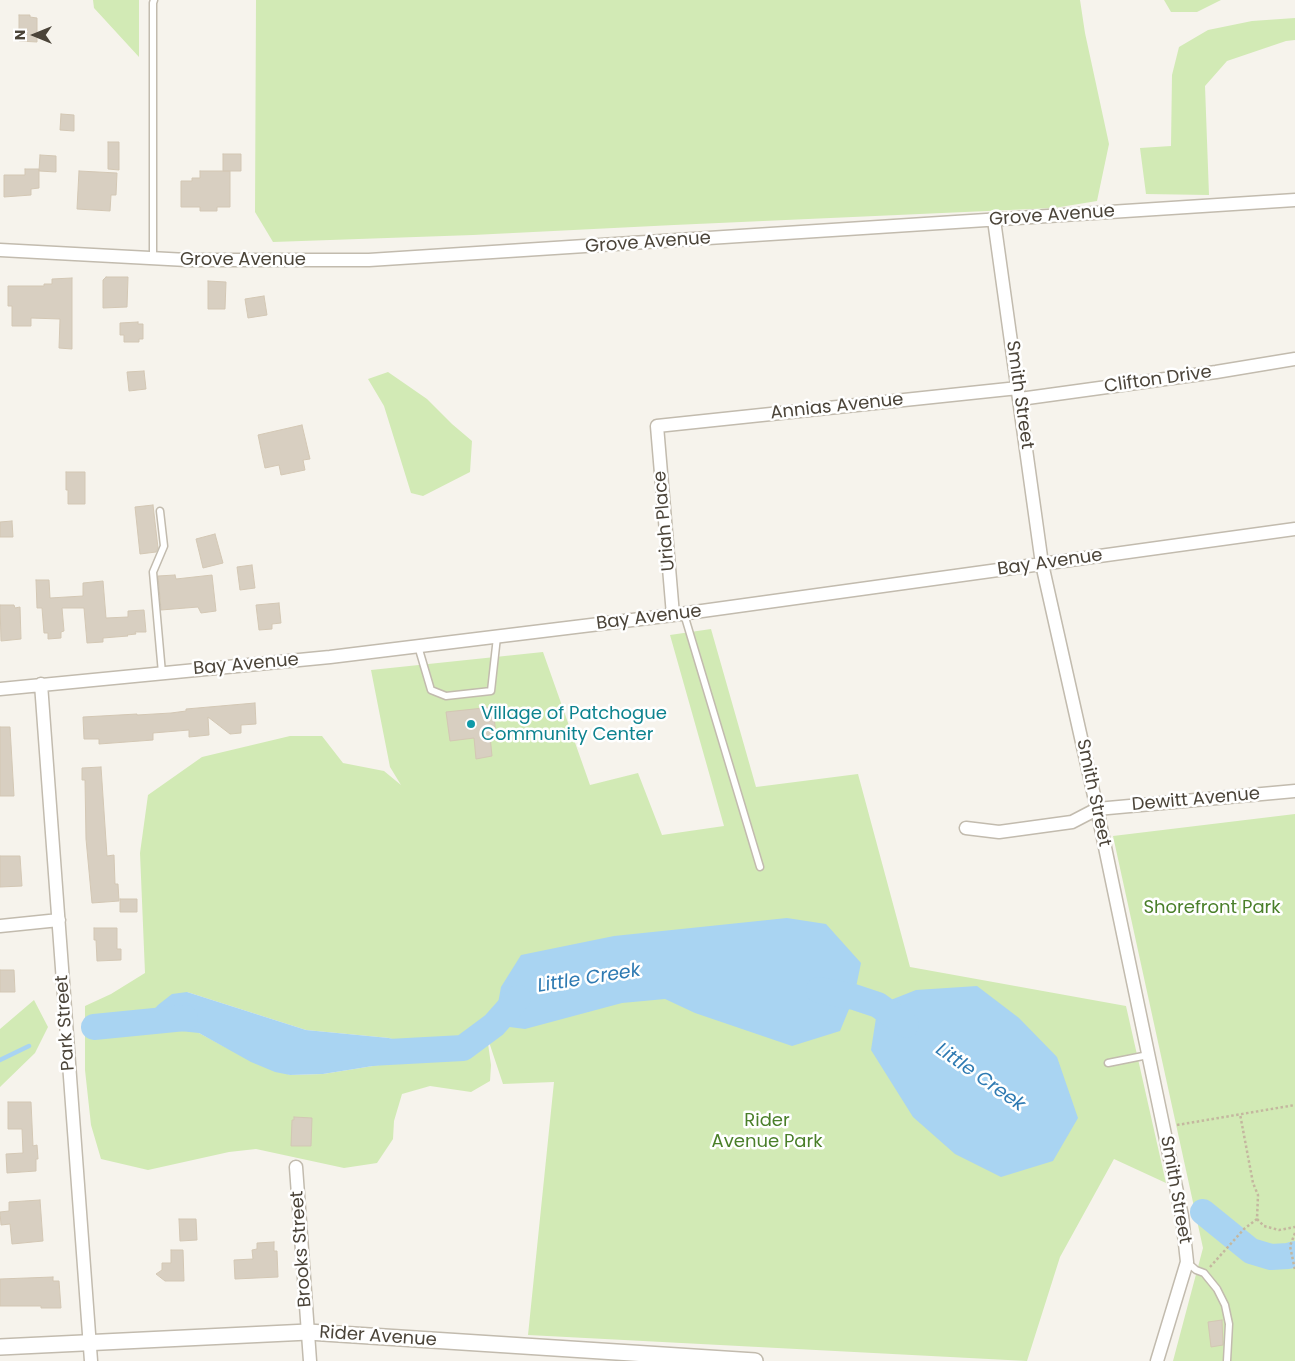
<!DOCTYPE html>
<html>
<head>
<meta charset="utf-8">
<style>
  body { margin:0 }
  #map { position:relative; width:1295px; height:1361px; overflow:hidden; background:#f6f3ec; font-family:Poppins,sans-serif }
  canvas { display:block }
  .north { position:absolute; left:10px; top:10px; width:50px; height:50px; -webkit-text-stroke:4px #fff; paint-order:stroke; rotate:270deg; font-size:14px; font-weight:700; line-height:20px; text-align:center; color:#4b4439 }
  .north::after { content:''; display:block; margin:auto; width:18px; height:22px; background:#4b4439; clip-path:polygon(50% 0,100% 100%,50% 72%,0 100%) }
</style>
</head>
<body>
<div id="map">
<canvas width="1295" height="1361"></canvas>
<div class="north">N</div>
</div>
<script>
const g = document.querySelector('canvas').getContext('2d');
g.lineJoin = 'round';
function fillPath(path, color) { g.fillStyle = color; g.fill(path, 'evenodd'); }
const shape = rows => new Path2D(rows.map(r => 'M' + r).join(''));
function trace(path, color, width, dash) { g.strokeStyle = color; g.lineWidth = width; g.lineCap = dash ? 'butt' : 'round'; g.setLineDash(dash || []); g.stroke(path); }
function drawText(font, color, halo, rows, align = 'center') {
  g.font = font + ' Poppins,sans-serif'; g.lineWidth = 5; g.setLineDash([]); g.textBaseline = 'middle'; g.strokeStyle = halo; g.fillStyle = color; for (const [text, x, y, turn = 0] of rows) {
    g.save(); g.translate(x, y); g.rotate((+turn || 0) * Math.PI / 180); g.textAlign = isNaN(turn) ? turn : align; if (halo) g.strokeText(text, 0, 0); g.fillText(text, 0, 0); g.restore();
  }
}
fillPath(shape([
  [93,0,139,0,139,57,94,8],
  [256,0,1080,0,1085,33,1109,144,1097,201,1054,208,674,225,473,235,273,242,255,212],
  [1164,0,1221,0,1197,12,1171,12],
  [1295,18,1295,40,1286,41,1227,61,1205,86,1209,195,1146,194,1140,148,1171,146,1172,75,1179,47,1208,30,1252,21],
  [388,372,427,399,452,424,472,441,470,472,423,496,411,493,384,406,368,379],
  [711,629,756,787,858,774,910,967,1126,1006,1166,1183,1114,1159,1060,1257,1027,1361,528,1335,554,1082,503,1084,487,1036,491,1065,490,1081,471,1092,430,1086,402,1094,394,1121,393,1139,377,1163,344,1168,256,1149,229,1152,148,1170,101,1159,91,1125,85,1070,85,1006,111,994,145,973,140,853,148,795,202,757,290,736,322,736,343,763,384,771,401,785,390,767,371,670,543,652,590,785,638,773,662,835,724,826,670,635],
  [187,992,306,1030,389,1038,410,1045,398,1062,323,1074,290,1075,225,1047,199,1033],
  [1295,814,1295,1361,1173,1361,1203,1248,1113,836],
  [34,1000,48,1027,35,1053,0,1087,0,1029]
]), '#d2eab5');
fillPath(shape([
  [787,918,826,924,861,963,854,997,840,1031,792,1046,695,1013,665,999,622,1003,525,1029,494,1025,501,987,521,955,614,936],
  [977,986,1019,1018,1057,1057,1078,1118,1053,1161,1001,1177,955,1154,913,1117,871,1050,878,1005,916,990],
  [187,992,306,1030,389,1038,410,1044,398,1062,323,1074,290,1075,275,1072,251,1062,199,1033,151,1028,150,1014,158,1005,172,994]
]), '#a9d4f2');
trace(shape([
  [0,1060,29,1046]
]), '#a9d4f2', 4.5);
trace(shape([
  [819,990,854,997,878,1005,906,1025],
  [94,1027,185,1018],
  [370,1053,463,1048,494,1025,518,998],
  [1203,1212,1251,1251,1271,1257,1288,1256,1295,1254]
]), '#a9d4f2', 26);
const building = shape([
  [19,15,30,15,30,17,37,18,37,42,19,41,19,15],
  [61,114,74,115,74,131,60,130,61,114],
  [108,142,119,142,119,170,108,169,108,142],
  [223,154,241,154,241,171,223,171,223,154],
  [40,155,56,156,56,172,39,171,40,155],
  [25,169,39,169,39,188,31,189,31,195,4,197,4,175,25,175,25,169],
  [79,171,117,173,116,195,111,195,110,211,77,209,79,171],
  [200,171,230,171,230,207,217,207,217,211,200,211,200,207,181,207,181,181,192,181,192,178,200,178,200,171],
  [106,277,128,277,127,307,103,308,103,280,106,277],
  [72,278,72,349,59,348,60,319,31,318,31,326,12,326,12,306,8,306,8,286,44,286,44,284,52,284,52,279,72,278],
  [208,281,226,282,225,309,208,309,208,281],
  [264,296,267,315,248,318,245,299,264,296],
  [138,322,138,324,143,324,143,339,139,339,139,342,124,342,124,335,120,335,120,323,138,322],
  [144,371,146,389,129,391,127,372,144,371],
  [302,425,310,459,303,460,305,470,281,475,279,465,265,468,258,435,302,425],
  [66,472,85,472,85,504,68,504,68,490,66,490,66,472],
  [153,505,158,548,156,552,140,554,135,507,153,505],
  [12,521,13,537,0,537,0,522,12,521],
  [215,534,223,563,203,568,196,539,215,534],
  [252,565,255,588,240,590,237,567,252,565],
  [175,575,176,579,212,575,216,611,201,613,198,607,161,610,158,576,175,575],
  [36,580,49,580,50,598,83,596,83,583,103,581,106,618,128,617,128,611,144,610,146,632,135,632,136,634,127,635,128,636,103,638,103,642,87,643,84,608,62,608,64,631,61,632,61,638,48,639,48,633,44,633,42,608,37,608,36,580],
  [279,603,281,623,272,624,272,629,259,630,256,605,279,603],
  [0,605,14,605,15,608,20,607,21,639,1,641,0,605],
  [255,703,256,724,241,725,241,733,230,734,208,717,209,735,189,737,189,730,153,733,153,740,99,744,99,739,84,739,83,717,137,714,137,715,171,713,186,711,186,709,255,703],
  [493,707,496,735,490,736,492,756,476,759,474,738,450,741,446,712,493,707],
  [0,727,10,727,14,796,0,796,0,727],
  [101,767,107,856,114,855,115,884,118,884,119,901,92,903,86,839,85,780,82,780,82,768,101,767],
  [0,856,20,856,22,886,0,887,0,856],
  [120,899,137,899,137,912,120,912,120,899],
  [94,928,117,928,117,949,121,949,121,960,97,961,96,940,94,940,94,928],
  [0,970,14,970,15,992,0,992,0,970],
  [8,1102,31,1102,33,1146,37,1145,38,1159,36,1159,36,1171,7,1173,6,1154,23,1153,22,1129,8,1129,8,1102],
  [294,1117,312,1118,311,1146,291,1146,292,1120,294,1120,294,1117],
  [40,1200,43,1241,12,1244,10,1224,1,1225,0,1212,9,1211,9,1202,40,1200],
  [179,1219,196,1219,197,1240,180,1241,179,1219],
  [274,1242,274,1251,277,1251,278,1277,235,1279,234,1260,253,1259,252,1250,257,1249,257,1243,274,1242],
  [171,1250,183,1250,184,1281,165,1281,156,1274,162,1270,162,1263,171,1263,171,1250],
  [53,1277,53,1281,59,1281,61,1308,41,1308,41,1306,0,1306,0,1279,53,1277],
  [1222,1320,1223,1345,1211,1347,1208,1322,1222,1320]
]);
fillPath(building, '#d8cfc1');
trace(building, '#d3c7b4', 1);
const service = shape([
  [153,258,153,3,154,0],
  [160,511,164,546,153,572,162,673],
  [684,614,760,867],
  [418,646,431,690,446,696,491,691,497,637],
  [1108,1063,1148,1055],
  [1187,1262,1196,1270,1204,1273,1217,1289,1225,1305,1229,1324,1227,1361]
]);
const minor = shape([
  [994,220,1042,564,1097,809,1182,1216,1187,1262,1157,1361],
  [0,250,187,260,369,260,1295,200],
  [1020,399,1216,372,1295,359],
  [673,615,657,426,1018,388],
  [41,684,91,1361],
  [0,689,330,657,673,615,1295,529],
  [966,828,999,832,1072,822,1097,809,1295,791],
  [0,926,59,920],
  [296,1167,310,1361]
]);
const tertiary = shape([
  [0,1347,308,1332,755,1361]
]);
trace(service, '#c2bbae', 9);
trace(minor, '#c2bbae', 15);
trace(tertiary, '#c2bbae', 18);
trace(shape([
  [1177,1125,1295,1105],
  [1257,1219,1264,1226,1279,1230,1295,1227],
  [1295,1233,1290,1246,1295,1270],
  [1210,1267,1244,1229,1257,1219,1258,1195,1253,1183,1240,1114]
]), '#c4b79f', 2.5, [2.5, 2.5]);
trace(service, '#fff', 6);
trace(minor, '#fff', 12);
trace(tertiary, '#fff', 15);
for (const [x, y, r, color] of [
  [471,724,5,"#0f9aa8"]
]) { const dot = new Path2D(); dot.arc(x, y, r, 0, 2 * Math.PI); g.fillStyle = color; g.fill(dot); trace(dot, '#fff', 2); }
drawText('18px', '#4b4439', '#fff', [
  ["Grove Avenue",1052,216,-4],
  ["Grove Avenue",648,243,-4],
  ["Grove Avenue",243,260],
  ["Clifton Drive",1158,380,-8],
  ["Smith Street",1019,395,82],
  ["Annias Avenue",837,407,-6],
  ["Uriah Place",665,521,-95],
  ["Bay Avenue",1050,563,-8],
  ["Bay Avenue",649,618,-7],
  ["Bay Avenue",246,665,-5],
  ["Smith Street",1093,793,78],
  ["Dewitt Avenue",1196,800,-5],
  ["Park Street",66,1023,-94],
  ["Smith Street",1175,1190,80],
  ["Brooks Street",302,1249,-94],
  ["Rider Avenue",378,1337,4]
]);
drawText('18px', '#0d838f', '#fff', [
  ["Village of Patchogue",481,714],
  ["Community Center",481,735]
], 'left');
drawText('18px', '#4a7f2a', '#fff', [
  ["Shorefront Park",1212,908],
  ["Rider",767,1121],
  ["Avenue Park",767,1142]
]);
drawText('italic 19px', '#2e7ab2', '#fff', [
  ["Little Creek",589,979,-9],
  ["Little Creek",980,1078,35]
]);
</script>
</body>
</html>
